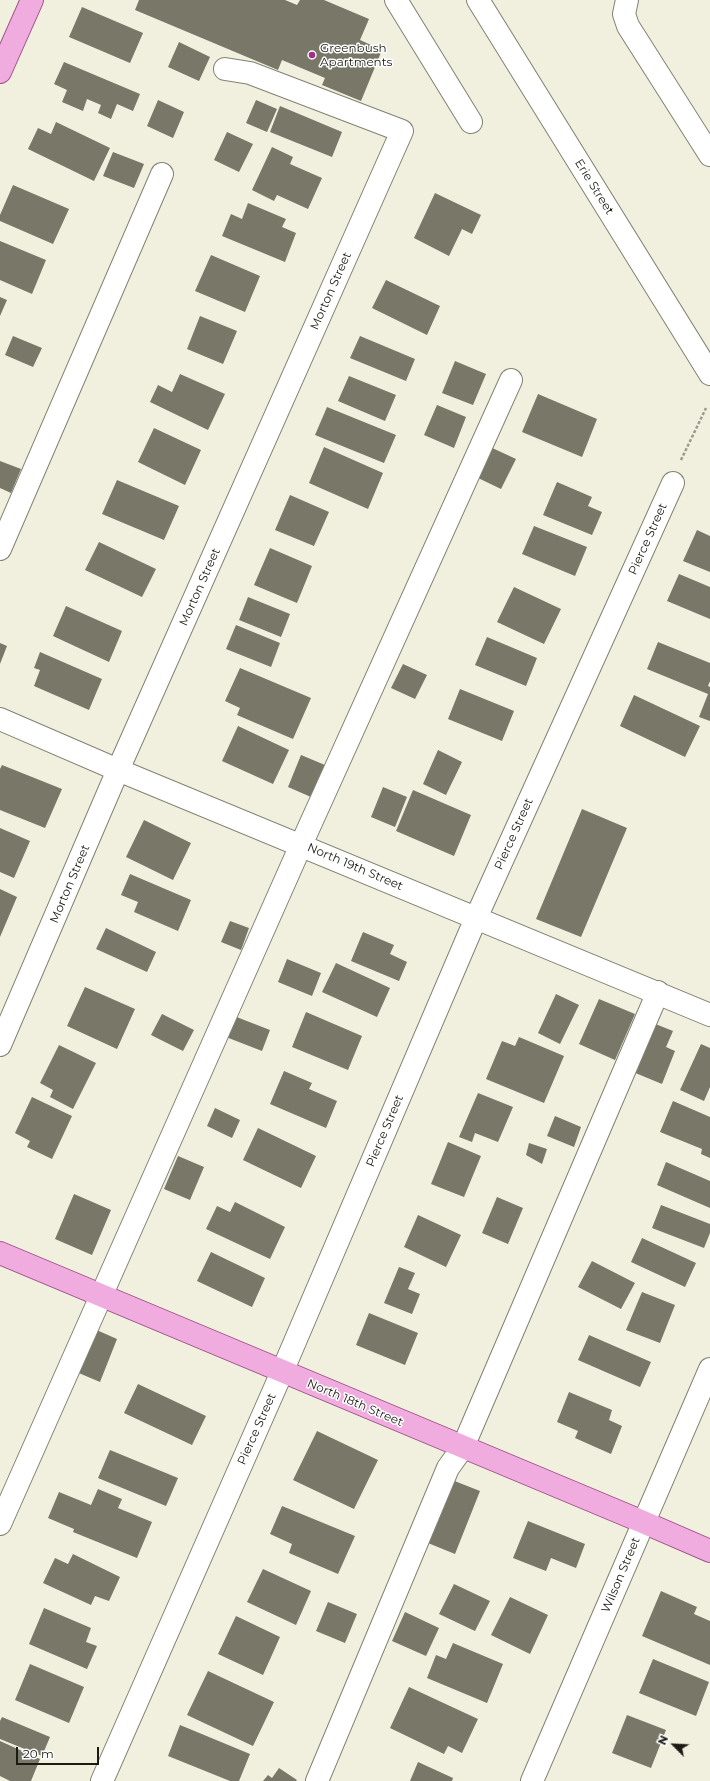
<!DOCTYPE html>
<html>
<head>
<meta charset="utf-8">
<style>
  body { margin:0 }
  #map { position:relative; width:710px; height:1781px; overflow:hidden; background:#f1f0df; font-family:Montserrat,sans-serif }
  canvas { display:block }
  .north { position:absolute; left:654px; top:1725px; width:40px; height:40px; -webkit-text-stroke:3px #fff; paint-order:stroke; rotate:294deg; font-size:11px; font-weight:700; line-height:16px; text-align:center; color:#1b1a14 }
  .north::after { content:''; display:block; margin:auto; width:14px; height:18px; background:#1b1a14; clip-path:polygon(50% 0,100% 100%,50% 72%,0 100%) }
  .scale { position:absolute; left:16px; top:1747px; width:83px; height:18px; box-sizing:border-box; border:2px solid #1b1a14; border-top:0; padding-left:5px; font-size:12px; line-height:14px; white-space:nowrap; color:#1b1a14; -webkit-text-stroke:3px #fff; paint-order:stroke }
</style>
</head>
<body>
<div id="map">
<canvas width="710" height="1781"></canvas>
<div class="north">N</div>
<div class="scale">20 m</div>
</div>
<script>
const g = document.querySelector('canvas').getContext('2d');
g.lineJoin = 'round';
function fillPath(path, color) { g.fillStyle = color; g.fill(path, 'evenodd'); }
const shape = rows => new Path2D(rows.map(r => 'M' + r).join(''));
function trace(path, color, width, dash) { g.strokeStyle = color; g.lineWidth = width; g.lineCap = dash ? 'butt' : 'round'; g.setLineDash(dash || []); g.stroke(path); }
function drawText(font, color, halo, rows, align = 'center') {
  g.font = font + ' Montserrat,sans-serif'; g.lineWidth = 3; g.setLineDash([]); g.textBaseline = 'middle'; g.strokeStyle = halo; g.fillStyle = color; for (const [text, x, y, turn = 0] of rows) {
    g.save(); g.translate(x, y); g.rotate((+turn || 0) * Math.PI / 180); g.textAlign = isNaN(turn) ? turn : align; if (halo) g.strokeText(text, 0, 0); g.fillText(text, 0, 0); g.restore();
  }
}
fillPath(shape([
  [139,0,285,0,297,5,300,0,324,0,369,19,360,40,382,50,361,101,322,85,325,78,282,60,278,70,135,10],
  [82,7,143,33,130,63,69,37],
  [179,42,210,57,199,81,168,67],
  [64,62,140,94,133,111,117,104,111,119,98,113,101,105,87,99,83,111,62,102,67,90,54,84],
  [158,100,184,112,173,138,147,126],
  [256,100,277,109,267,132,246,123],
  [280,106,342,132,332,157,270,132],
  [56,122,110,148,94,181,28,149,38,128,51,134],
  [227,132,253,144,239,172,214,160],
  [272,147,293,157,290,164,322,178,308,209,277,195,274,201,252,190],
  [113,152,144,164,134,188,103,176],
  [13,185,69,209,53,244,0,221,0,215],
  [435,193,481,215,472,234,462,229,449,256,414,238],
  [248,203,286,219,282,227,296,233,285,262,222,236,231,214,242,219],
  [0,241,46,260,32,294,0,280],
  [211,255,260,276,245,312,195,291],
  [386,280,440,306,427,335,372,308],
  [0,297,7,300,0,316],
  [200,316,237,331,223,364,187,349],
  [13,336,42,348,33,367,5,355],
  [360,336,415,359,406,381,350,358],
  [455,361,486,374,473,405,442,393],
  [180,374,225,394,208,430,150,402,158,385,172,392],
  [349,376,396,395,385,421,338,401],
  [538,394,597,419,582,457,522,432],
  [437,405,466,417,454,448,424,435],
  [327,407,396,435,384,463,315,435],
  [154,428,201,450,185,485,138,462],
  [488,446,516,459,501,489,474,476],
  [324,447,383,473,368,509,309,483],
  [0,461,21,469,11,493,0,488],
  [117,480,179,506,164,540,102,514],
  [557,482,592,497,588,506,602,512,592,535,543,515],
  [290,495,329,512,314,546,275,530],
  [534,526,587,547,575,576,522,554],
  [697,530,710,536,710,572,683,561],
  [99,542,156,569,142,597,85,570],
  [270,548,312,566,297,603,254,585],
  [679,574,710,587,710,619,667,601],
  [514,587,561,609,544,644,497,622],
  [248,597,290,614,281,637,239,620],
  [66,606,122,631,109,662,53,636],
  [236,625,280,643,271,667,226,649],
  [487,637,537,658,526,686,475,665],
  [658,642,710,663,710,681,708,686,710,687,710,721,699,717,708,694,647,669],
  [0,643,7,646,0,664],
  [40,652,102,679,89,710,34,686,40,670,34,668],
  [403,664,427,675,415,699,391,688],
  [240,668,311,698,293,739,237,715,240,708,225,701],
  [460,689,514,711,502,741,448,719],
  [634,695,700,726,685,757,620,726],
  [238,726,289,750,273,784,222,761],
  [438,750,462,762,446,795,423,784],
  [301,755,325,765,311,797,288,787],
  [2,765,62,789,45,828,0,810,0,769],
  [383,787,407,797,395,827,371,817],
  [413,790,471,815,454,856,396,831],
  [582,809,627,828,581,937,536,919],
  [144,820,191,843,173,880,126,857],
  [0,828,30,841,14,878,0,872],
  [130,874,191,900,178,931,134,912,138,902,121,895],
  [0,889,17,897,0,937],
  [230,921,249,928,241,950,221,942],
  [106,928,156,952,147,972,96,949],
  [363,932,394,945,390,954,407,962,399,981,351,961],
  [287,959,321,973,312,996,278,982],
  [336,963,390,988,377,1017,322,992],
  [85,987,135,1009,117,1049,67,1026],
  [556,994,579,1005,560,1044,538,1033],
  [599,999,635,1014,615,1060,579,1044],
  [306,1012,362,1036,348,1070,292,1047],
  [162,1014,194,1030,183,1051,151,1035],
  [234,1016,270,1030,262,1051,226,1037],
  [653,1023,673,1031,666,1047,675,1051,662,1084,633,1072],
  [519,1037,564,1056,544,1103,486,1079,502,1041,515,1046],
  [701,1044,710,1048,710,1087,704,1101,680,1090],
  [59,1045,96,1063,73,1109,50,1097,53,1090,40,1083],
  [284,1071,312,1083,309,1089,337,1101,326,1128,270,1104],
  [478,1093,513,1107,498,1142,475,1133,472,1142,459,1137],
  [32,1097,72,1116,52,1159,27,1147,30,1141,15,1133],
  [673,1101,710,1117,710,1158,701,1154,702,1149,660,1132],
  [215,1108,240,1120,232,1138,207,1126],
  [555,1116,581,1127,574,1147,547,1136],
  [258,1128,316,1156,301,1188,243,1160],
  [448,1142,481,1156,464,1197,431,1184],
  [529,1143,547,1149,542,1164,526,1155],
  [178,1156,204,1167,190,1200,164,1189],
  [666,1162,710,1181,710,1208,657,1185],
  [74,1194,111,1210,92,1255,55,1239],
  [497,1197,523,1208,508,1244,482,1233],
  [235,1202,285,1227,270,1259,206,1229,217,1206,230,1212],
  [661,1205,710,1224,710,1233,704,1248,652,1228],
  [418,1215,461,1235,446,1267,404,1247],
  [642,1238,696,1263,685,1287,631,1262],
  [211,1252,265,1278,252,1307,197,1281],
  [592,1261,635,1283,621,1309,578,1287],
  [399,1267,415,1273,408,1289,420,1294,412,1314,384,1303],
  [642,1292,675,1305,660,1343,626,1330],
  [369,1313,418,1333,405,1365,356,1345],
  [92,1328,117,1339,100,1382,74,1371],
  [589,1335,651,1362,640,1387,578,1360],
  [138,1384,206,1416,192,1445,124,1413],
  [569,1392,612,1410,609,1420,622,1426,611,1454,575,1438,578,1431,557,1422],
  [317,1431,378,1460,354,1509,293,1480],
  [110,1450,178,1478,166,1506,98,1478],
  [452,1480,480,1491,455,1554,428,1543],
  [98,1489,122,1499,118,1508,152,1522,137,1558,73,1532,74,1529,48,1518,59,1492,91,1505],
  [282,1506,355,1536,338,1574,289,1553,292,1544,270,1534],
  [528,1521,585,1544,576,1568,551,1558,546,1571,513,1558],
  [73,1554,120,1577,109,1601,95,1596,91,1605,43,1583,55,1558,68,1564],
  [263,1569,311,1591,296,1625,247,1602],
  [454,1584,490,1601,475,1631,439,1614],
  [661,1591,697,1607,694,1614,710,1621,710,1665,642,1636],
  [510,1597,548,1615,530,1654,491,1635],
  [328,1602,357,1614,345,1643,316,1631],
  [44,1608,91,1628,86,1642,97,1646,87,1669,29,1644],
  [405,1612,439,1628,426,1656,392,1641],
  [236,1616,280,1637,263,1675,218,1654],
  [453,1643,503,1664,487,1703,427,1678,436,1655,446,1659],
  [653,1659,709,1682,696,1716,639,1693],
  [30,1664,84,1687,69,1723,15,1700],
  [208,1671,274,1702,253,1746,187,1715],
  [409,1687,478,1719,462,1753,448,1746,444,1754,390,1728],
  [627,1715,666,1730,651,1768,612,1753],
  [2,1717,50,1737,42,1756,0,1739,0,1721],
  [180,1725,250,1754,239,1781,230,1781,168,1756],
  [0,1741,40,1759,31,1781,10,1781,0,1776],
  [418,1762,453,1778,452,1781,410,1781],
  [279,1768,297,1780,296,1781,263,1781,268,1775,272,1778]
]), '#787768');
const minor = shape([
  [396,0,471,122],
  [478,0,710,374],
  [627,0,624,14,628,26,710,155],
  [0,549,162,174],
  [0,719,118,770,710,1015],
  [0,1045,118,770,402,131,250,73,225,69],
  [0,1524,301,845,511,380],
  [102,1781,282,1372,476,918,673,483],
  [317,1781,448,1468,463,1447,658,992],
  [532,1781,710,1369]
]);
const major = shape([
  [0,72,32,0],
  [0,1253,643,1522,710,1551]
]);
trace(minor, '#828272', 24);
trace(major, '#9f558a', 24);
trace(shape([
  [681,460,706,408]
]), '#9a998d', 2.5, [3, 2]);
trace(minor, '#fff', 22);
trace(major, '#f0acdf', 22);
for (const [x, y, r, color] of [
  [312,55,4,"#a22e89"]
]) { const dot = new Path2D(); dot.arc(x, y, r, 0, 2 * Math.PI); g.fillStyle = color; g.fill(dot); trace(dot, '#fff', 1.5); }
drawText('12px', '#1b1a14', '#fff', [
  ["Greenbush",320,48],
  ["Apartments",320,62]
], 'left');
drawText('12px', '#1b1a14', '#fff', [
  ["Erie Street",594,187,58],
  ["Morton Street",331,291,-66],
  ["Pierce Street",648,539,-66],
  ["Morton Street",200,587,-66],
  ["Pierce Street",514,834,-66],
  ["North 19th Street",355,867,23],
  ["Morton Street",70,884,-67],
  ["Pierce Street",385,1131,-67],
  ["North 18th Street",355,1403,23],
  ["Pierce Street",257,1429,-66],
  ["Wilson Street",621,1575,-67]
]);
</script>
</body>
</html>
